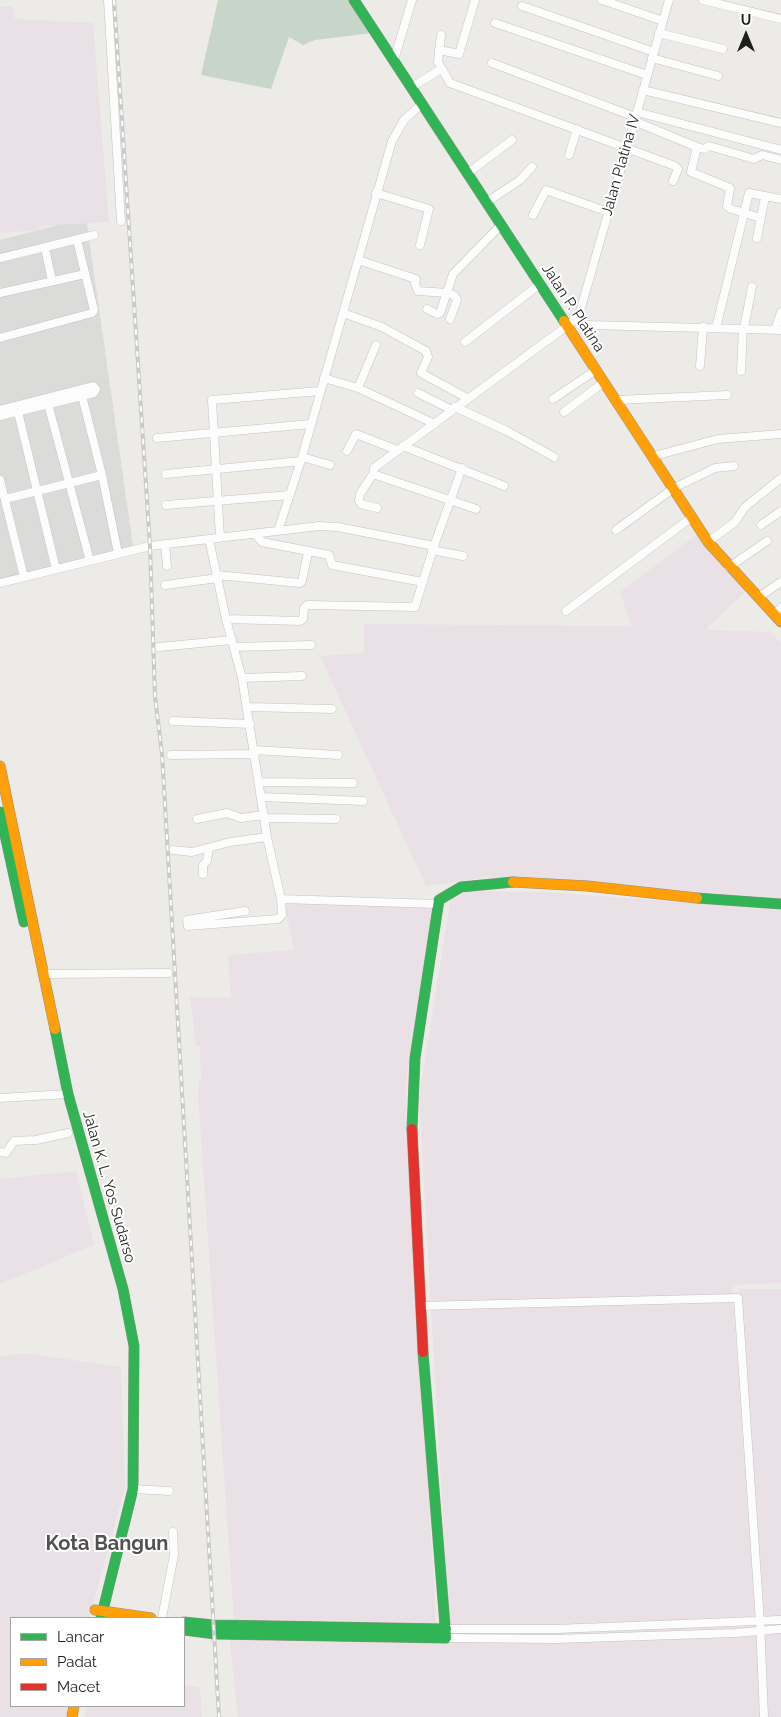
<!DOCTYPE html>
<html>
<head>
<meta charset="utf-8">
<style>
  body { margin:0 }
  #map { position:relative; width:781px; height:1717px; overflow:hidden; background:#ecebe8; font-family:Raleway,sans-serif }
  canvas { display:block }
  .legend { position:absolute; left:10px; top:1617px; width:175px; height:90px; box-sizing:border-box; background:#fff; border:1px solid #a5a5a5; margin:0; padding:6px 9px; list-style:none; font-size:15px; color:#1e1e1e }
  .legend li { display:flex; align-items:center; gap:10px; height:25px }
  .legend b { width:25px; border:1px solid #a5a5a5 }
  .north { position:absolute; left:721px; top:10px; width:50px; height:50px; -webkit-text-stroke:4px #fff; paint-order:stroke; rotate:0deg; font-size:14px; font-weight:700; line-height:20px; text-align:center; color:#1e1e1e }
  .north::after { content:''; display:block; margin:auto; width:18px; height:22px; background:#1e1e1e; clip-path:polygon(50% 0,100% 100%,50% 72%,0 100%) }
</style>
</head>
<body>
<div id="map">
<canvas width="781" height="1717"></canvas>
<ul class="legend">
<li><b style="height:6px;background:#30b455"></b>Lancar</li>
<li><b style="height:6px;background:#ff9f0a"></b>Padat</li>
<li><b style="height:6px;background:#e5322d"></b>Macet</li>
</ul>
<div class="north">U</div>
</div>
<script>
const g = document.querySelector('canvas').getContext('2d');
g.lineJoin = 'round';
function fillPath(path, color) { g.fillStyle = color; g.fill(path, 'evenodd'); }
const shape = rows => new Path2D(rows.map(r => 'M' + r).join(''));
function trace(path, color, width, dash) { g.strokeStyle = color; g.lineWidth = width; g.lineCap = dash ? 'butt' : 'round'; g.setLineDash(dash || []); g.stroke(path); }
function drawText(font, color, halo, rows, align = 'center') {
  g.font = font + ' Raleway,sans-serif'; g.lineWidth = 4; g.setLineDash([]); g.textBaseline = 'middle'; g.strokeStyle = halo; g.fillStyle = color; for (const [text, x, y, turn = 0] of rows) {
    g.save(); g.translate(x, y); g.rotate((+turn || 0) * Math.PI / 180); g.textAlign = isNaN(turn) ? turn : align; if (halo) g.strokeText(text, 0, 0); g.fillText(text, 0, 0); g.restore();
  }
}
fillPath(shape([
  [86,218,134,553,0,588,0,240]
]), '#dbdbd9');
fillPath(shape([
  [12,6,15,19,93,23,109,222,40,226,38,230,0,233,0,7],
  [697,535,746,591,705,630,771,632,781,643,781,898,489,877,426,886,320,656,364,653,364,624,631,626,620,592],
  [473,891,547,892,781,910,781,1283,732,1285,755,1611,762,1610,739,1289,781,1289,781,1717,238,1717,230,1642,234,1621,198,1093,199,1081,201,1081,200,1046,196,1046,190,997,231,998,228,955,294,950,284,903,432,908,405,1089,436,1622,449,1622,419,1097,451,897],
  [76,1171,94,1245,0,1284,0,1179],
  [24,1353,121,1367,125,1488,89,1618,11,1618,11,1706,70,1706,69,1717,0,1717,0,1357],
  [184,1684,200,1688,202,1717,85,1717,86,1706,184,1706]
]), '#e9e1e5');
fillPath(shape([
  [218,0,349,0,372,33,315,40,303,45,289,37,271,89,201,75]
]), '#c7d6c9');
const street = shape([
  [108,0,121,221],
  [602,0,663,21],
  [703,0,781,19],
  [522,6,654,52],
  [495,23,647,75],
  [659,33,723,49],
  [441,35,438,62,450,83,675,166,678,169,673,181],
  [439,50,459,54,475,0],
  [652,58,718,76],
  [394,60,412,0],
  [492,63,635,117],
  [412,87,441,69],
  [643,90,781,123],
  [637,112,781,150],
  [634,121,697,147,704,149,709,146,754,159,762,155,781,160],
  [697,147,691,172,730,188,727,206,731,209,761,218],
  [569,155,577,129],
  [468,173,512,140],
  [376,193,429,209,420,245],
  [487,202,520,180,532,167],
  [533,215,546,190,608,212],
  [757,238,765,197],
  [45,248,52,281],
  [0,258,94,235],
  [358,260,416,279,415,284,418,291,448,293,455,296,457,300,450,319],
  [0,293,85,274],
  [427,309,437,314,440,313,453,274,501,225],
  [343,313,382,327,426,351,428,357,421,373,467,398],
  [575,320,589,325,781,330],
  [716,328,749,193,781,199],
  [744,328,752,287],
  [775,330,781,312],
  [0,338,92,313,94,310,77,240],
  [465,342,540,284],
  [700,366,703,327],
  [741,371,743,328],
  [324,378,358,388,435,424],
  [358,388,376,345],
  [418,393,452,410],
  [82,396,102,475,118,553],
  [553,399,596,370],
  [47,400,90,561],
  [617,400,727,395],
  [455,407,507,431,554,457],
  [17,408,56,569],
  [0,410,93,386,96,389,94,393,0,416],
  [564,412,604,382],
  [157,438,311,424],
  [403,446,504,486],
  [347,451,356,434,397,450],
  [654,456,718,439,781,434],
  [302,457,330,465],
  [166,474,301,461],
  [373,474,476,509],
  [0,480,24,577],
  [5,499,102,475],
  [166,505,290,495],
  [377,508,361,504,359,501,360,494,373,474,374,468,567,326,579,315,669,0],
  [761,525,781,511],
  [616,530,674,488,715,468,734,466],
  [278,531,302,457,392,141,404,120,422,104],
  [255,534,262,542,329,555,332,565,423,582],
  [220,537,212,400,320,391],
  [209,539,226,619,242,678,267,837,281,899,437,904],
  [708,542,735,522,745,507,781,478],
  [165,544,167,566],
  [432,550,463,556],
  [729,567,767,541],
  [217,575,300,583,302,581,308,552],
  [0,583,150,546,319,526,338,527,434,546],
  [165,585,218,578],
  [759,597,781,582],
  [566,611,692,517],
  [774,614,781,608],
  [226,619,300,621,303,619,304,608,307,605,415,607,434,546,462,468],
  [159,647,232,640],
  [234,647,311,645],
  [242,678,302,676],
  [247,707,332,709],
  [173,721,250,724],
  [254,750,338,755],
  [171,755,255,754],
  [259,782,353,783],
  [261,797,363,801],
  [265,818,336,819],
  [197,819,227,813,241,818,264,815],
  [173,850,192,852,230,842,267,837],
  [203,874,203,865,207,861,209,848],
  [245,911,187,920,188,926,278,919,282,915,281,899],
  [44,974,168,973],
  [0,1098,68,1094],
  [0,1152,6,1153,14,1141,36,1140,68,1133],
  [421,1306,738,1298,760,1622,764,1717],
  [133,1489,169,1491],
  [162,1618,174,1555,173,1532],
  [446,1629,556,1629,781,1620],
  [446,1638,556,1639,736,1633,781,1629]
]);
const fast = shape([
  [354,0,564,321],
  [0,812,24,922],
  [697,898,781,904],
  [55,1029,68,1094,123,1289,134,1346,133,1489,101,1618],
  [412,1129,415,1058,439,900,461,887,513,882],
  [184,1622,214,1625,446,1629],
  [184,1630,215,1634,446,1638,423,1352]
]);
const slow = shape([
  [564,321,708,542,781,622],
  [0,766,55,1029],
  [513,882,587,886,697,898],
  [95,1610,151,1618],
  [72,1717,74,1706]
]);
const jam = shape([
  [412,1129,423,1352]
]);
trace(street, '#c3c3c2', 9);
trace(fast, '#919482', 11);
trace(slow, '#919482', 11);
trace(jam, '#919482', 11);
trace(street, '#fcfcfc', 8);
trace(fast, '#30b455', 10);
trace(slow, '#ff9f0a', 10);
trace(jam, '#e5322d', 10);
const rail = shape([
  [114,0,150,546,155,697,162,754,219,1717]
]);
trace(rail, '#cacac9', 4);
trace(rail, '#fff', 2, [5.5]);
drawText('15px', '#1e1e1e', '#fff', [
  ["Jalan Platina IV",621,165,-74],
  ["Jalan P. Platina",573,308,57],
  ["Jalan K. L. Yos Sudarso",109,1187,74]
]);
drawText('bold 20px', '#515151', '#fff', [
  ["Kota Bangun",107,1544]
]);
</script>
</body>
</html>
